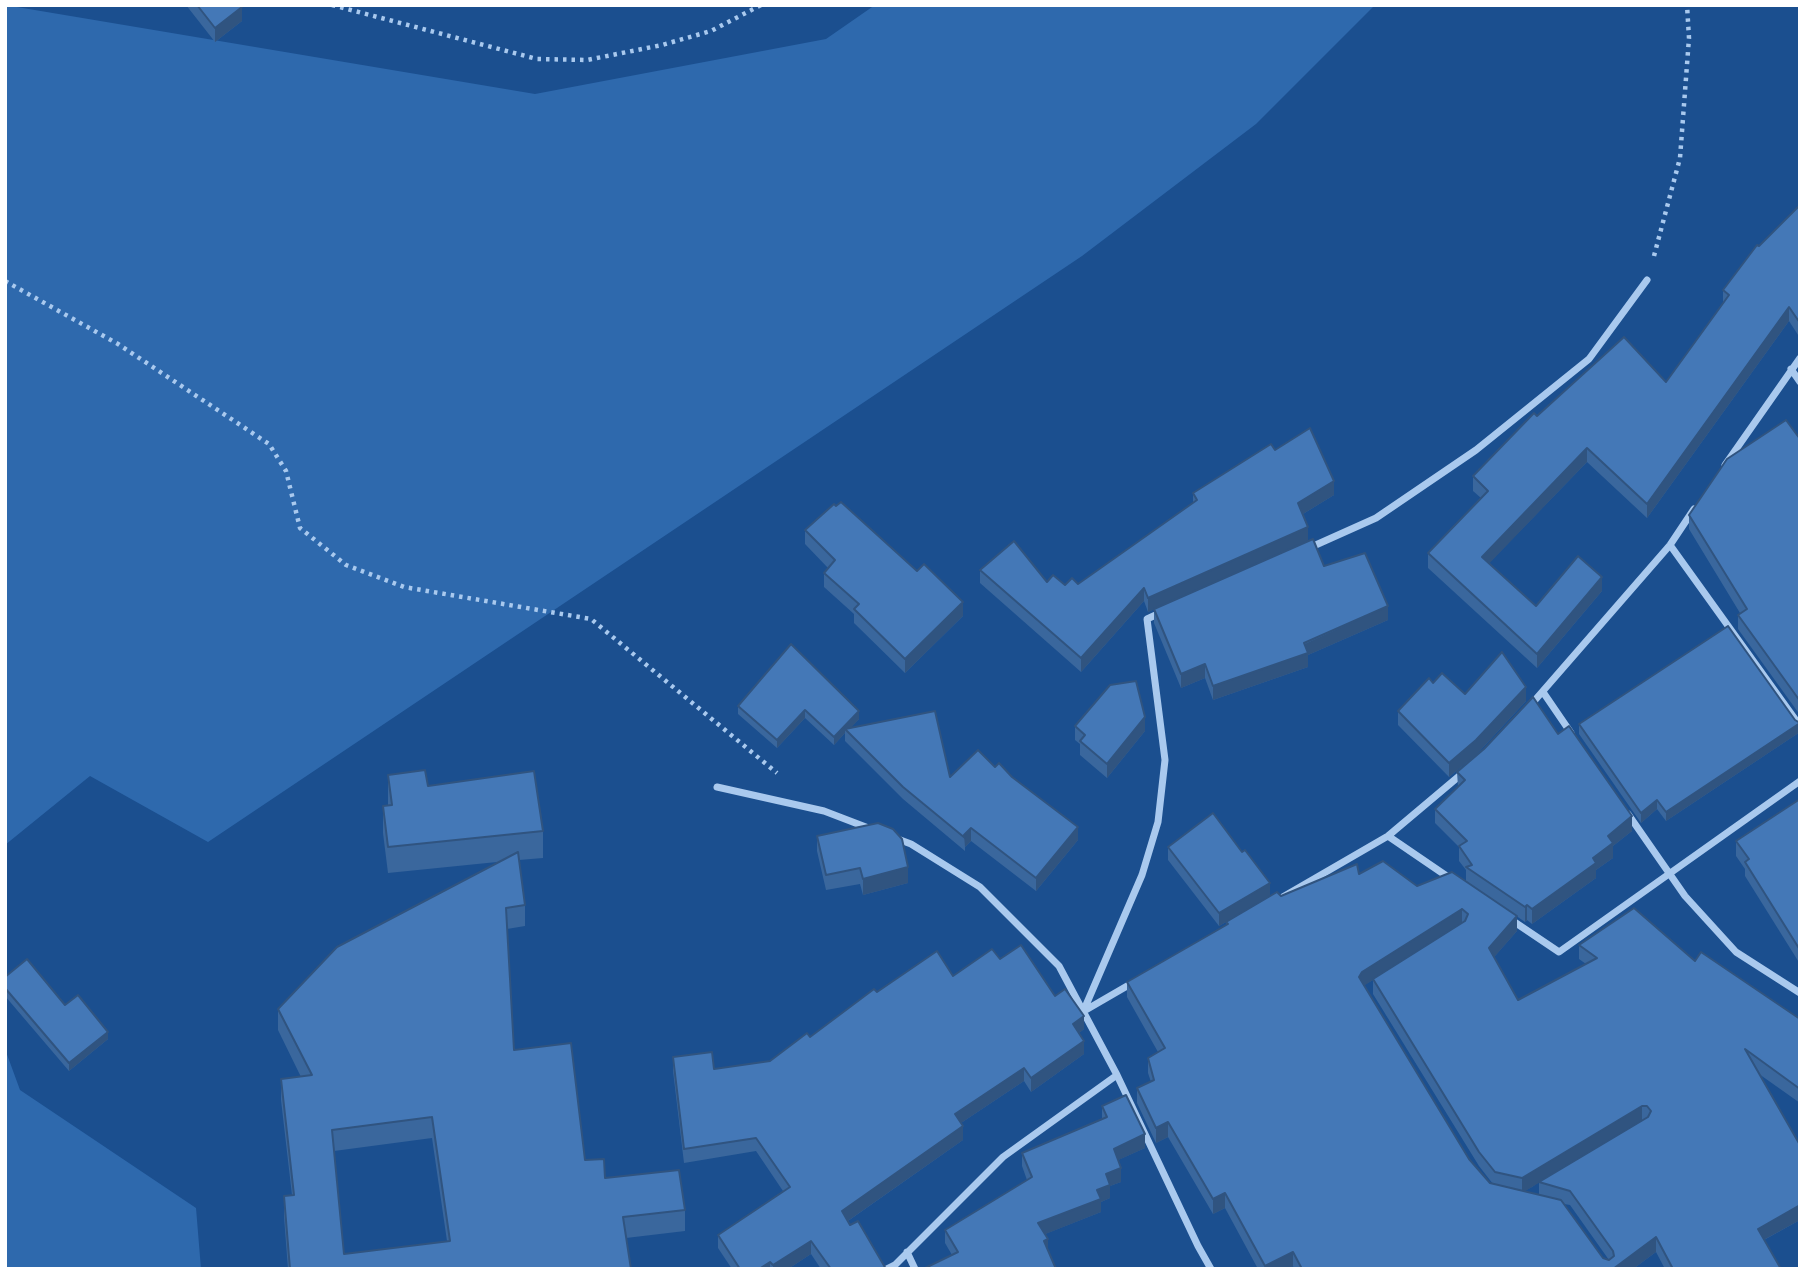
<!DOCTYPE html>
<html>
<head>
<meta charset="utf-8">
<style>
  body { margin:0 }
  #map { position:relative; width:1805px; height:1274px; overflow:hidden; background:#1b4f8f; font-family:Karla,sans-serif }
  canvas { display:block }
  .frame { position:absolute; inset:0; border:7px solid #fff; pointer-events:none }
</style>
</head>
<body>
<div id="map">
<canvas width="1805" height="1274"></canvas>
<div class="frame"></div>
</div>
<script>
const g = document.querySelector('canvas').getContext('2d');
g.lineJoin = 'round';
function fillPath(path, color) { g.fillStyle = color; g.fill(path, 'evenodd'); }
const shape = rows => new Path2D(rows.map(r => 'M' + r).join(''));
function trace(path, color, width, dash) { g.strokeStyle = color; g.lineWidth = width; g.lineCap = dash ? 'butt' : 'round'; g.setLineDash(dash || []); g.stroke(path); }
fillPath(shape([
  [5,5,535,94,826,39,875,5,1375,5,1256,124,1082,256,208,842,90,776,5,845],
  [5,1049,20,1090,196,1208,201,1269,5,1269]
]), '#2e69ad');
trace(shape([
  [332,5,537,59,587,60,662,45,711,31,761,5],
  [1654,256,1680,158,1689,38,1687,5],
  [5,281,118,344,269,444,286,471,300,528,346,565,404,587,591,619,777,773]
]), '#a9c9ee', 4.5, [3.5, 5]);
trace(shape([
  [1791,369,1800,382],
  [1725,465,1800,358],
  [1670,545,1800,726],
  [1309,548,1376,518,1476,450,1589,359,1647,280],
  [1543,692,1571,733],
  [1529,707,1670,545,1694,509],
  [717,787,824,811,871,829],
  [1628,814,1685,896,1736,952,1800,993],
  [1388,836,1451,879],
  [895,838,911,844,980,887,1059,966,1117,1075,1198,1246,1211,1269],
  [1281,898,1388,836,1464,772],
  [1510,919,1559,952,1800,781],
  [1084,1011,1134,982],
  [1083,1012,1142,875,1158,822,1165,760,1147,619,1160,613],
  [907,1252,915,1269],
  [887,1269,895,1265,1003,1157,1117,1075]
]), '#a9c9ee', 7);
fillPath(shape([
  [186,5,241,5,242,21,215,42],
  [1800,205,1800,338,1789,321,1647,518,1587,462,1489,563,1536,606,1602,591,1537,668,1428,568,1428,553,1481,498,1473,491,1473,476,1537,416,1666,382,1723,303,1723,290,1759,246],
  [1800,439,1800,715,1738,629,1738,615,1740,613,1689,529,1689,515],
  [1275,450,1334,495,1303,514,1308,541,1324,566,1388,620,1308,655,1308,667,1213,700,1205,678,1181,688,1154,623,1154,609,1148,612,1144,601,1081,672,980,583,980,570,1065,585,1078,584,1193,503,1193,493],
  [805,530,963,616,905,673,854,623,854,614,824,587,824,573,828,568,805,544],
  [791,644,859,719,851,727,950,777,995,767,1012,777,1078,840,1036,891,971,841,965,847,965,851,903,799,845,741,845,733,834,745,805,718,777,748,738,714,738,706],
  [1433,683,1465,694,1526,701,1476,755,1449,777,1398,725,1398,711],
  [1795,720,1800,722,1800,732,1666,821,1657,809,1641,823,1579,734,1579,724],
  [1075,726,1145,731,1107,778,1080,755,1080,744,1075,740],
  [1558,734,1632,831,1613,846,1613,858,1596,870,1596,878,1532,924,1527,920,1525,922,1466,881,1466,870,1459,861,1459,847,1435,823,1435,809,1458,787,1457,772],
  [388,775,428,786,543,831,543,858,519,860,525,905,525,926,507,929,514,1050,585,1160,605,1178,685,1210,685,1231,626,1238,631,1269,288,1269,284,1217,284,1196,292,1195,281,1100,281,1079,301,1077,278,1030,278,1009,497,862,388,873,383,833,383,806,388,805],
  [432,1138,447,1241,344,1254,334,1151],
  [1800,799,1800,964,1745,876,1745,869,1736,856,1736,841],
  [817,836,908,883,863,895,860,884,826,890,817,851],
  [1168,847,1242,852,1270,896,1281,896,1359,874,1417,886,1517,931,1494,957,1518,1000,1586,964,1579,959,1579,945,1695,961,1800,1019,1800,1103,1759,1074,1800,1145,1800,1220,1764,1240,1781,1269,1665,1269,1656,1252,1633,1269,1294,1269,1293,1266,1288,1269,1258,1269,1225,1208,1213,1214,1168,1137,1156,1143,1137,1103,1137,1088,1151,1082,1148,1073,1148,1058,1158,1052,1127,997,1127,982,1226,925,1226,922,1219,926,1168,860],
  [1373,980,1373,994,1479,1166,1493,1184,1490,1183,1469,1159,1364,985],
  [1539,1182,1539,1195,1524,1191,1532,1187],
  [1564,1204,1570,1205,1609,1260,1603,1258],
  [1000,959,1055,996,1084,1029,1079,1033,1084,1054,1031,1092,1024,1081,961,1123,963,1140,848,1221,886,1269,821,1269,811,1254,788,1269,732,1269,718,1248,718,1235,783,1191,756,1151,684,1163,673,1071,673,1057,714,1069,770,1061,810,1037,877,992,953,976],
  [5,977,65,1005,108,1039,69,1071,5,996],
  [1102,1106,1145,1148,1118,1160,1121,1182,1110,1186,1110,1198,1101,1202,1101,1212,1045,1234,1048,1250,952,1255,945,1243,945,1230,1027,1180,1022,1166,1022,1153,1102,1119]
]), '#3a679d');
fillPath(shape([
  [242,7,242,21,215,42,215,28],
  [1789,307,1789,321,1647,518,1647,504],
  [1587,448,1587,462,1482,571,1482,557],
  [1334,481,1334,495,1298,517,1298,503],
  [1308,527,1308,541,1148,612,1148,598],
  [1602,577,1602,591,1537,668,1537,654],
  [1144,588,1144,601,1081,672,1081,658],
  [963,602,963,616,905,673,905,659],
  [1388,606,1388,620,1308,655,1308,667,1213,700,1213,686],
  [1205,664,1205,678,1181,688,1181,674],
  [1526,687,1526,701,1476,755,1449,777,1449,763],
  [805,710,805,718,777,748,777,740],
  [859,711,859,719,848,731,845,729,845,733,834,745,834,737],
  [1145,717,1145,731,1107,778,1107,764],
  [1800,723,1800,732,1666,821,1666,812],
  [1657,800,1657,809,1641,823,1641,813],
  [1632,816,1632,831,1613,846,1613,858,1596,870,1596,878,1532,924,1532,909,1593,858,1608,836],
  [1078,827,1078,840,1036,891,1036,878],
  [971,828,971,841,965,847,964,835],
  [908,867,908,883,863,895,863,879],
  [1270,883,1270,897,1219,926,1219,913],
  [1527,905,1527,920,1525,922,1525,907],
  [1462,909,1462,924,1362,987,1359,977,1362,972],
  [1517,916,1517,931,1489,963,1489,948],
  [1084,1016,1084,1029,1073,1038,1073,1024],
  [108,1032,108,1039,69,1071,69,1063],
  [1084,1041,1084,1054,1031,1092,1031,1078],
  [1024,1068,1024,1081,955,1127,955,1114],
  [1642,1106,1642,1121,1522,1193,1522,1178],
  [1168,1122,1168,1137,1156,1143,1156,1128],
  [963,1126,963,1140,842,1225,842,1211],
  [1145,1134,1145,1148,1114,1162,1114,1149],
  [1121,1168,1121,1182,1110,1186,1110,1198,1101,1202,1101,1212,1038,1237,1038,1223,1097,1190,1106,1174],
  [1225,1193,1225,1208,1213,1214,1213,1199],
  [1800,1205,1800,1220,1758,1243,1758,1229],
  [1656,1237,1656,1252,1633,1269,1613,1269],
  [1048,1239,1048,1253,1044,1241],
  [811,1241,811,1254,788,1269,773,1269,773,1265],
  [1293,1252,1293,1266,1288,1269,1265,1269,1265,1266],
  [770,1262,770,1269,759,1269]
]), '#305480');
const building = shape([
  [197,5,241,5,242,7,215,28,197,5],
  [1800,205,1800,323,1789,307,1647,504,1587,448,1482,557,1536,606,1578,556,1602,577,1537,654,1428,553,1488,491,1473,476,1534,413,1537,416,1624,337,1666,382,1729,295,1723,290,1757,245,1759,246,1800,205],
  [1786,420,1800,439,1800,701,1738,615,1747,609,1689,515,1727,459,1786,420],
  [1310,428,1334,481,1298,503,1308,527,1148,598,1144,588,1081,658,980,570,1014,541,1047,582,1053,575,1065,585,1072,578,1078,584,1197,500,1193,493,1271,444,1275,450,1310,428],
  [841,502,917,571,924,564,963,602,905,659,854,609,859,604,824,573,835,560,805,530,834,504,836,506,841,502],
  [1313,539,1324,566,1365,553,1388,606,1304,643,1308,653,1213,686,1205,664,1181,674,1154,609,1313,539],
  [1728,626,1795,720,1800,723,1666,812,1657,800,1641,813,1579,724,1728,626],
  [791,644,859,711,834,737,805,710,777,740,738,706,791,644],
  [1502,652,1526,687,1476,740,1449,763,1398,711,1429,678,1433,683,1442,673,1465,694,1502,652],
  [1136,681,1145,717,1107,764,1080,741,1085,735,1075,726,1110,685,1136,681],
  [1533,697,1558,734,1569,726,1632,816,1608,836,1613,843,1593,858,1596,863,1532,909,1527,905,1525,907,1466,867,1472,865,1459,846,1467,841,1435,809,1465,780,1457,772,1484,749,1533,697],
  [935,711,950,777,978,750,995,767,999,763,1012,777,1078,827,1036,878,971,828,964,835,965,838,903,787,845,729,935,711],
  [425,770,428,786,534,771,543,831,388,847,383,806,392,805,388,775,425,770],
  [1800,799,1800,950,1745,862,1749,859,1736,841,1800,799],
  [1213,813,1242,852,1245,850,1270,883,1219,913,1168,847,1213,813],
  [878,823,893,829,902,839,908,867,863,879,860,868,826,875,817,836,878,823],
  [518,852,525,905,506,908,514,1050,571,1043,585,1160,604,1159,605,1178,679,1170,685,1210,623,1217,631,1269,290,1269,284,1196,294,1195,281,1079,312,1075,278,1009,337,947,518,852],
  [432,1117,450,1241,344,1254,332,1130,432,1117],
  [1383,861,1417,886,1452,872,1517,916,1489,948,1518,1000,1597,958,1579,945,1634,908,1695,961,1701,952,1800,1019,1800,1089,1745,1049,1800,1145,1800,1205,1758,1229,1781,1269,1673,1269,1656,1237,1613,1269,1302,1269,1293,1252,1265,1266,1225,1193,1213,1199,1168,1122,1156,1128,1137,1088,1154,1080,1148,1058,1165,1048,1127,982,1228,924,1226,922,1277,892,1281,896,1357,864,1359,874,1383,861],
  [1462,909,1468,914,1465,921,1373,979,1479,1152,1495,1172,1522,1178,1642,1106,1647,1106,1651,1111,1648,1117,1539,1182,1570,1191,1613,1251,1614,1256,1609,1260,1603,1258,1561,1200,1490,1183,1469,1159,1359,977,1362,972,1462,909],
  [1021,945,1055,996,1065,989,1084,1016,1073,1024,1084,1041,1031,1078,1024,1068,955,1114,963,1126,842,1211,850,1225,858,1221,886,1269,831,1269,811,1241,773,1265,770,1262,759,1269,740,1269,718,1235,790,1187,756,1138,684,1149,673,1057,712,1052,714,1069,770,1061,807,1033,810,1037,874,989,877,992,937,951,953,976,992,949,1000,959,1021,945],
  [27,959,65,1005,78,995,108,1032,69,1063,5,988,5,977,27,959],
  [1126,1095,1145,1134,1114,1149,1121,1168,1106,1174,1110,1185,1097,1190,1101,1199,1038,1223,1048,1239,1044,1241,1056,1269,923,1269,958,1252,945,1230,1032,1177,1022,1153,1107,1117,1102,1106,1126,1095]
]);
fillPath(building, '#4478b7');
trace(building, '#305480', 2);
</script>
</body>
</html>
